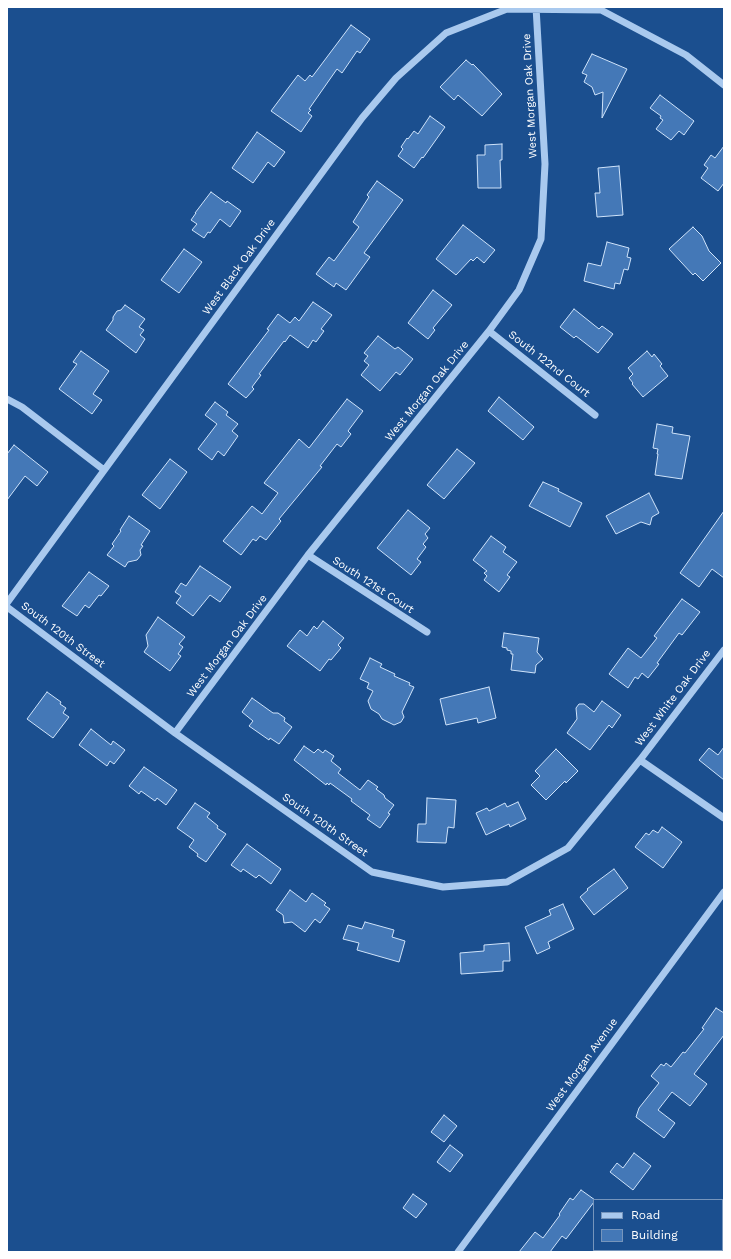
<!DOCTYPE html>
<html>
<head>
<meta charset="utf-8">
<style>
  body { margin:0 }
  #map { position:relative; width:731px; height:1259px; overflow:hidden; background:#1b4f8f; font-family:"Work Sans",sans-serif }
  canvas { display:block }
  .frame { position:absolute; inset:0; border:8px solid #fff; pointer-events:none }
  .legend { position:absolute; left:593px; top:1199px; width:130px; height:52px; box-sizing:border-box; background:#1b4f8f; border:1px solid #7695bc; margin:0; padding:5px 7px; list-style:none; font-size:12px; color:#fff }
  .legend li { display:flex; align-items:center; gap:8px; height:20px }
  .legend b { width:20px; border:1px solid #7695bc }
</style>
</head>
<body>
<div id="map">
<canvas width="731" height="1259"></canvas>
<div class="frame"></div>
<ul class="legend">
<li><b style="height:5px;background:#a9c9ee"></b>Road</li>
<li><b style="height:11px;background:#4478b7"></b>Building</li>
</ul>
</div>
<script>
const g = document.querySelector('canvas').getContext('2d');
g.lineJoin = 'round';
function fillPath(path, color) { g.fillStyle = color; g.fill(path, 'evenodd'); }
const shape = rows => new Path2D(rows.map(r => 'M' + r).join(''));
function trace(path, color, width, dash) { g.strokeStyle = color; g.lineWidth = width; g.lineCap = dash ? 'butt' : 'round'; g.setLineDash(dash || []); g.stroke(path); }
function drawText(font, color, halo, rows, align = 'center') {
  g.font = font + ' "Work Sans",sans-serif'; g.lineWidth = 3.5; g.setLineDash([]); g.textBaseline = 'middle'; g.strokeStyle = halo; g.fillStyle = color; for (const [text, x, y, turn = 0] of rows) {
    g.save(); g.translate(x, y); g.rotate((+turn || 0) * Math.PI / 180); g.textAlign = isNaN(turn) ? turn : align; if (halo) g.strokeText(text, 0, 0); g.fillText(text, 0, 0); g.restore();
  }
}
const building = shape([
  [351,25,370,39,360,53,357,51,342,73,337,69,309,109,311,110,308,113,312,116,301,132,271,111,298,75,305,81,310,75,312,77,351,25],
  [592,54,627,69,602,118,603,92,595,95,592,87,584,82,587,75,582,73,592,54],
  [466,60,472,65,473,64,502,94,482,116,458,95,454,100,440,87,466,60],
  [660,95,694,121,684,135,679,131,671,140,656,129,663,120,660,118,661,116,650,108,660,95],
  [430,116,445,127,423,158,422,157,414,168,398,156,403,149,401,147,407,138,408,139,414,131,418,134,430,116],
  [257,132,285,152,274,167,268,162,253,183,232,168,257,132],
  [502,144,502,160,500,160,501,188,478,188,477,155,485,155,485,145,502,144],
  [724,146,724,183,718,191,701,178,708,168,704,165,711,155,715,158,724,146],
  [619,166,623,215,597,217,595,193,600,193,598,168,619,166],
  [377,181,403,200,364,253,370,257,346,290,336,283,334,287,316,274,329,257,334,261,359,227,353,222,369,197,367,195,377,181],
  [211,192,226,203,227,201,241,211,230,227,220,219,210,233,208,232,204,238,192,230,197,224,191,220,196,213,195,213,211,192],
  [463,225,495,250,484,263,477,257,473,261,471,259,456,275,436,259,463,225],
  [693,227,702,236,709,251,721,263,703,281,695,273,693,275,669,249,693,227],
  [607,242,629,248,627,257,631,258,628,270,624,269,620,284,615,283,614,289,584,281,588,263,601,266,607,242],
  [184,249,202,262,179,293,161,280,184,249],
  [433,290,452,305,433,328,435,330,428,339,408,323,433,290],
  [313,302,332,315,321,329,324,331,316,342,313,340,308,348,290,335,285,342,284,341,259,374,261,375,252,387,254,389,246,398,228,384,269,330,267,329,278,314,290,323,295,317,299,321,313,302],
  [125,305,145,319,139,327,144,330,140,335,145,339,136,353,106,330,113,320,113,317,117,311,121,310,125,305],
  [574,309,599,329,602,326,613,334,598,353,576,336,574,338,560,327,574,309],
  [378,336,395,349,398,347,413,359,400,375,396,372,380,391,361,375,369,365,364,361,368,356,364,353,378,336],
  [81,351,109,371,93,394,102,400,92,414,59,389,77,364,73,362,81,351],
  [647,351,652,357,654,354,662,364,660,366,668,376,643,397,632,384,633,383,629,378,633,374,628,368,647,351],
  [499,397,534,427,523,440,488,411,499,397],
  [347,399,363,411,348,431,351,434,341,447,337,444,320,466,322,467,279,519,281,521,266,540,260,536,256,541,253,539,241,555,223,541,252,506,262,514,278,493,264,483,299,439,309,448,347,399],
  [215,402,228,412,226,415,238,424,232,431,238,436,224,456,218,451,212,460,198,449,217,424,205,415,215,402],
  [657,424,673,427,672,433,690,436,682,479,655,475,658,454,657,454,658,449,653,448,657,424],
  [14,445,48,472,37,486,25,476,7,500,7,454,14,445],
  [457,449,475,463,444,499,427,485,457,449],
  [170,459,187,472,160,509,142,495,170,459],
  [543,482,559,489,558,491,582,503,570,527,529,506,543,482],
  [649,493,659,513,652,517,650,525,641,522,616,534,606,516,649,493],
  [408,510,430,528,425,534,428,538,423,544,426,547,417,559,421,562,411,575,377,548,408,510],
  [724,511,724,578,712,569,699,587,680,573,724,511],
  [129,516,150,531,141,545,143,546,140,550,141,555,137,560,128,562,125,567,107,555,114,546,112,544,121,531,120,530,129,516],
  [491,536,506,547,503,552,517,562,507,575,510,577,499,592,484,580,487,576,484,573,487,571,473,560,491,536],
  [200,566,231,587,220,602,210,595,193,616,176,603,181,596,175,592,181,583,186,586,200,566],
  [89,572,109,586,101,596,99,595,89,608,85,605,77,616,62,606,89,572],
  [682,599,700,612,682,635,679,633,657,663,659,664,648,678,642,673,638,679,635,677,628,688,609,674,628,648,641,658,657,638,654,636,682,599],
  [158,617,185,637,179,644,183,647,178,654,181,656,170,671,144,652,148,646,146,635,158,617],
  [323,621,344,638,338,645,341,648,331,660,329,659,320,671,287,646,300,630,307,636,314,626,317,629,323,621],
  [504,633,539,638,537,652,543,659,536,665,535,673,511,670,513,654,511,654,511,651,507,650,507,648,502,647,504,633],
  [370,658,382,664,380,667,395,674,394,676,410,683,409,685,414,687,402,712,404,717,401,722,394,725,382,719,379,714,371,709,368,701,373,691,367,688,369,683,360,679,370,658],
  [489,687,496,718,478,723,477,718,446,725,440,699,489,687],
  [47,692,61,702,60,704,66,708,63,713,69,717,53,738,27,719,47,692],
  [252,698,273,713,278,713,285,718,284,721,292,727,279,744,270,738,269,740,249,726,253,721,242,712,252,698],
  [602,701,621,715,612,728,609,725,590,750,567,733,577,719,576,708,579,704,584,704,594,712,602,701],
  [91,729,111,745,113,741,125,750,114,764,110,761,107,766,79,745,91,729],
  [304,746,314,753,318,749,323,753,325,750,334,756,331,761,341,769,338,773,360,790,368,780,378,787,376,789,384,795,385,798,394,805,388,813,390,814,380,828,367,819,370,815,351,801,352,799,330,783,329,785,327,783,326,785,294,760,304,746],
  [724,747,724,780,699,760,709,748,718,755,724,747],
  [556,749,578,771,566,783,565,781,546,800,531,785,540,776,535,771,556,749],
  [144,767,177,790,166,805,157,798,155,801,141,791,139,794,129,786,144,767],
  [427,798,456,800,454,828,448,827,446,843,417,842,418,824,426,824,427,798],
  [518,802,526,819,510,827,509,824,486,835,476,813,487,808,489,811,505,803,507,807,518,802],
  [195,803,210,813,207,817,218,826,217,828,226,834,206,862,197,856,198,854,189,847,194,840,177,828,195,803],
  [662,827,682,842,663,868,635,847,646,833,649,835,653,830,658,833,662,827],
  [247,844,281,869,271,884,259,875,256,878,243,869,241,872,231,865,247,844],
  [614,869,628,888,594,915,580,897,588,890,587,889,614,869],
  [290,890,306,902,312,893,326,903,324,905,330,909,320,923,315,919,305,932,292,922,284,923,283,915,276,910,290,890],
  [563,904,574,929,548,942,550,948,537,954,525,927,551,915,549,910,563,904],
  [365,922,394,930,392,937,405,941,399,962,357,950,359,943,343,939,348,925,362,929,365,922],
  [509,943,510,961,503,961,503,971,461,974,460,953,484,951,484,945,509,943],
  [716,1008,724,1013,724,1035,694,1074,707,1084,690,1106,672,1092,658,1110,675,1123,664,1138,636,1117,639,1108,659,1083,651,1076,661,1064,664,1066,666,1063,671,1067,683,1052,685,1053,704,1029,702,1028,716,1008],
  [444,1115,457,1126,444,1142,431,1132,444,1115],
  [450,1145,463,1155,450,1172,437,1162,450,1145],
  [634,1153,651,1166,633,1190,610,1172,617,1163,623,1168,634,1153],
  [581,1190,595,1200,594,1202,566,1239,562,1236,550,1252,519,1252,535,1232,543,1238,560,1215,559,1214,570,1198,573,1200,581,1190],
  [413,1194,427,1204,416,1218,403,1208,413,1194]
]);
fillPath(building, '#4478b7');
trace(building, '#cfe3fa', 1);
trace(shape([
  [489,331,595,415],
  [7,399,22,407,104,470],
  [308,555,427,632],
  [7,603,362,118,396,78,446,33,507,9,601,10,686,55,724,85],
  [7,607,175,733,372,872,443,887,507,882,568,848,640,760,724,650],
  [175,733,308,555,489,331,519,290,541,239,545,164,536,7],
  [640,760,724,818],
  [458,1252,724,892]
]), '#a9c9ee', 7);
drawText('11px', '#fff', '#1b4f8f', [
  ["West Morgan Oak Drive",530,96,-93],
  ["West Black Oak Drive",239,267,-54],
  ["South 122nd Court",549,364,38],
  ["West Morgan Oak Drive",427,391,-51],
  ["South 121st Court",373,585,33],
  ["South 120th Street",63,635,37],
  ["West Morgan Oak Drive",227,646,-53],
  ["West White Oak Drive",673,698,-53],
  ["South 120th Street",325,825,35],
  ["West Morgan Avenue",582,1065,-54]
]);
</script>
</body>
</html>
